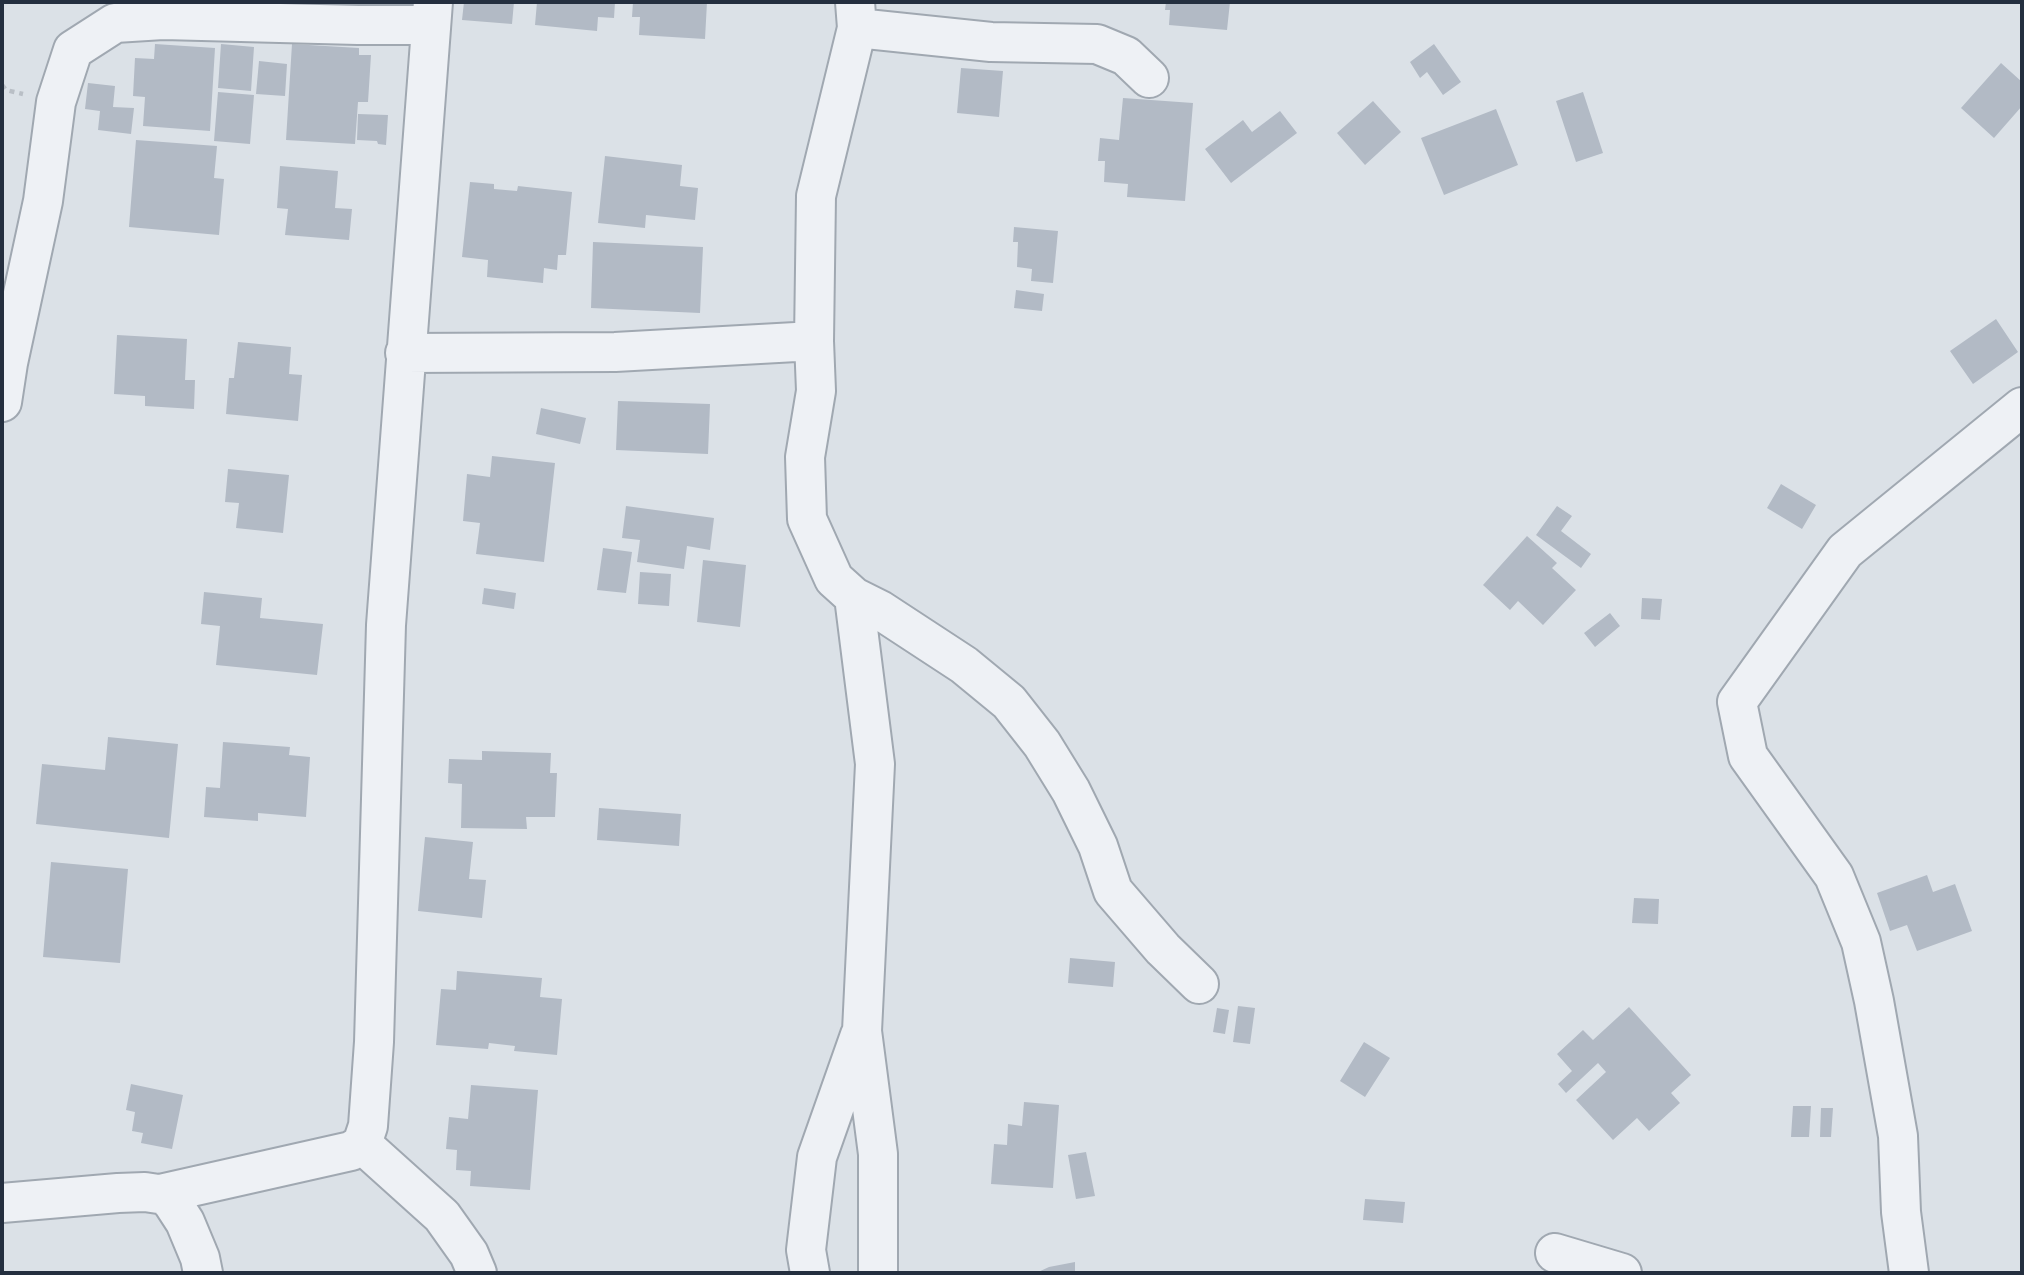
<!DOCTYPE html>
<html>
<head>
<meta charset="utf-8">
<style>
  body { margin:0 }
  #map { position:relative; width:2024px; height:1275px; overflow:hidden; background:#dbe1e7; font-family:"Titillium Web",sans-serif }
  canvas { display:block }
  .frame { position:absolute; inset:0; border:4px solid #242f3f; pointer-events:none }
</style>
</head>
<body>
<div id="map">
<canvas width="2024" height="1275"></canvas>
<div class="frame"></div>
</div>
<script>
const g = document.querySelector('canvas').getContext('2d');
g.lineJoin = 'round';
function fillPath(path, color) { g.fillStyle = color; g.fill(path, 'evenodd'); }
const shape = rows => new Path2D(rows.map(r => 'M' + r).join(''));
function trace(path, color, width, dash) { g.strokeStyle = color; g.lineWidth = width; g.lineCap = dash ? 'butt' : 'round'; g.setLineDash(dash || []); g.stroke(path); }
fillPath(shape([
  [464,2,514,2,512,24,462,20],
  [537,2,615,2,614,18,598,17,597,31,535,25],
  [633,2,707,2,705,39,639,35,640,17,632,17],
  [1166,2,1230,2,1227,30,1169,25,1170,10,1165,10],
  [155,44,215,48,210,131,143,126,145,97,133,96,135,58,154,59],
  [221,44,254,47,251,91,218,88],
  [292,44,359,48,359,55,371,55,368,102,358,102,355,144,286,140],
  [1434,44,1461,82,1443,95,1427,72,1420,78,1410,62],
  [259,61,287,64,285,96,256,94],
  [2001,63,2022,82,2022,106,1994,138,1961,108],
  [961,68,1003,71,999,117,957,113],
  [88,83,115,86,113,107,134,108,131,134,98,130,100,111,85,109],
  [218,92,254,95,250,144,214,141],
  [1583,92,1603,153,1576,162,1556,101],
  [1123,98,1193,103,1185,201,1127,197,1128,184,1104,182,1105,161,1098,161,1100,138,1119,140],
  [1373,101,1401,132,1365,165,1337,133],
  [1496,109,1518,165,1444,195,1421,138],
  [1280,111,1297,133,1231,183,1205,149,1243,120,1252,132],
  [358,114,388,115,386,145,378,144,377,141,357,140],
  [136,140,217,146,214,178,224,179,219,235,129,227],
  [605,156,682,165,680,186,698,188,695,220,646,215,645,228,598,223],
  [280,166,338,171,335,208,352,209,349,240,285,235,288,209,277,208],
  [470,182,494,184,494,189,517,191,518,186,572,192,566,255,558,255,557,270,544,268,543,283,487,277,488,260,462,257],
  [1014,227,1058,231,1053,283,1031,281,1032,269,1017,267,1018,242,1013,242],
  [593,242,703,247,700,313,591,308],
  [1016,290,1044,294,1042,311,1014,308],
  [1996,319,2018,352,1973,384,1950,351],
  [117,335,187,339,185,380,195,380,194,409,145,406,145,396,114,394],
  [238,342,291,347,289,374,302,375,298,421,226,414,229,378,234,378],
  [618,401,710,404,708,454,616,450],
  [541,408,586,418,580,444,536,434],
  [492,456,555,463,544,562,476,554,480,523,463,521,467,474,490,477],
  [228,469,289,475,283,533,236,528,239,503,225,502],
  [1781,484,1816,505,1802,529,1767,508],
  [626,506,714,518,710,550,687,546,684,569,637,562,640,540,622,538],
  [1557,506,1572,516,1561,531,1591,554,1581,568,1536,535],
  [1527,536,1557,563,1552,568,1576,590,1543,625,1518,601,1510,610,1483,585],
  [603,548,632,552,626,593,597,590],
  [703,560,746,565,740,627,697,622],
  [640,572,671,574,669,606,638,604],
  [484,588,516,593,514,609,482,604],
  [204,592,262,598,260,618,323,624,317,675,216,665,220,626,201,624],
  [1642,598,1662,599,1660,620,1641,619],
  [1610,613,1620,626,1595,647,1584,633],
  [108,737,178,744,169,838,36,824,42,764,105,770],
  [223,742,290,747,289,755,310,757,306,817,258,813,258,821,204,817,206,787,220,788],
  [482,751,551,753,550,773,557,773,555,817,526,817,527,829,461,828,462,784,448,783,449,759,482,760],
  [599,808,681,814,679,846,597,840],
  [425,837,473,842,469,879,486,880,482,918,418,911],
  [51,862,128,869,120,963,43,957],
  [1927,875,1933,892,1955,884,1972,931,1917,951,1907,925,1890,931,1877,893],
  [1634,898,1659,899,1658,924,1632,923],
  [1070,958,1115,962,1113,987,1068,983],
  [457,971,542,978,540,997,562,999,557,1055,514,1051,515,1046,489,1043,488,1049,436,1045,441,989,456,990],
  [1238,1006,1255,1008,1250,1044,1233,1042],
  [1629,1007,1691,1075,1671,1093,1680,1103,1649,1131,1637,1118,1613,1140,1576,1100,1606,1072,1598,1063,1566,1093,1558,1084,1572,1071,1557,1054,1583,1030,1593,1040],
  [1217,1008,1229,1010,1225,1034,1213,1032],
  [1364,1042,1390,1058,1365,1097,1340,1081],
  [131,1084,183,1095,172,1149,141,1143,143,1133,132,1131,135,1112,126,1110],
  [471,1085,538,1090,530,1190,470,1186,471,1171,456,1170,457,1150,446,1149,449,1117,468,1119],
  [1024,1102,1059,1105,1053,1188,991,1184,994,1144,1007,1145,1008,1124,1022,1126],
  [1793,1106,1811,1106,1809,1137,1791,1137],
  [1821,1108,1833,1108,1831,1137,1820,1137],
  [1086,1152,1095,1196,1076,1199,1068,1155],
  [1365,1199,1405,1202,1403,1223,1363,1220],
  [1075,1262,1075,1273,1036,1273,1049,1267]
]), '#b2bac5');
const minor = shape([
  [857,28,991,42,1097,44,1126,56,1149,78],
  [814,341,816,391,805,457,807,519,834,579,854,597,880,610,964,665,1009,702,1042,744,1071,791,1098,846,1113,891,1163,949,1199,984],
  [405,353,615,352,814,341,816,196,857,28,855,2],
  [2,402,8,363,43,201,56,102,73,50,115,23,163,20,358,25,431,25],
  [854,597,875,764,862,1031,878,1154,878,1273],
  [362,1144,442,1216,469,1254,477,1273],
  [160,1194,351,1151,362,1144,368,1126,374,1042,386,625,433,2],
  [2,1203,118,1193,145,1192,165,1195,172,1202,185,1222,200,1258,203,1273],
  [1555,1253,1622,1273],
  [810,1273,806,1250,817,1157,860,1035],
  [1909,1273,1901,1212,1898,1136,1874,1001,1861,942,1834,876,1748,756,1737,702,1845,551,2022,407]
]);
trace(minor, '#a0a8b1', 42);
trace(shape([
  [2,85,6,90,23,94]
]), '#b9bfc6', 4.5, [5, 5]);
trace(minor, '#eef1f5', 38);
</script>
</body>
</html>
